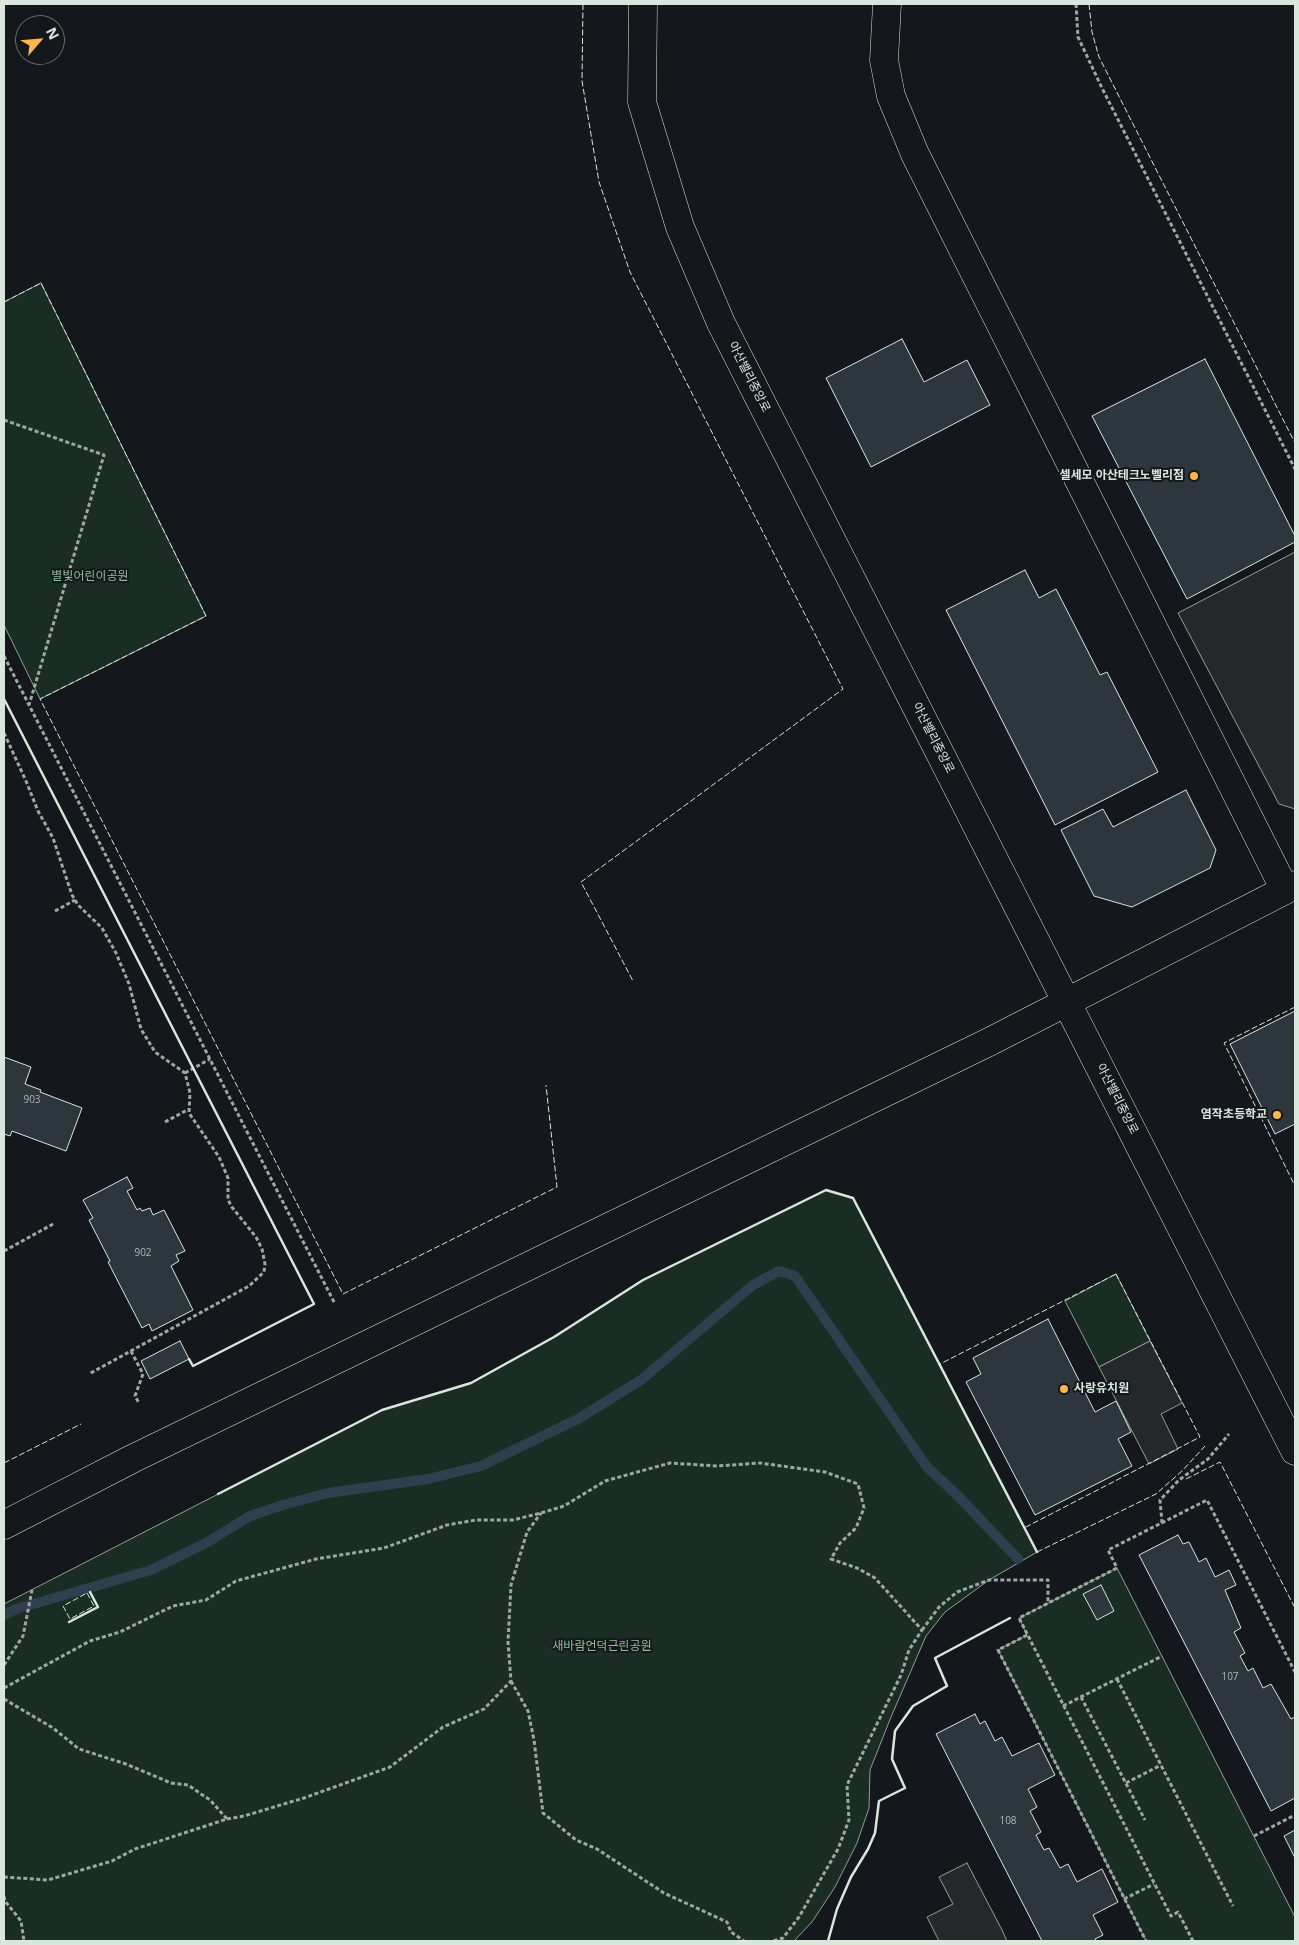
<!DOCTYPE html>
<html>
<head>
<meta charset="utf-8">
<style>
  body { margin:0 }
  #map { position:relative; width:1299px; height:1945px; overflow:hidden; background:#14181c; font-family:"Open Sans",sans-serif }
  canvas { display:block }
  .frame { position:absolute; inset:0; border:5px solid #d8e6dc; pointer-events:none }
  .north { position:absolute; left:15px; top:15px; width:50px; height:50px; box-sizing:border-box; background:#14181c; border:1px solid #626a69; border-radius:50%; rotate:63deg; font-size:14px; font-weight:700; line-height:20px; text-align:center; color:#d8e6dc }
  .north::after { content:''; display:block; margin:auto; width:18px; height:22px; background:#ffb74d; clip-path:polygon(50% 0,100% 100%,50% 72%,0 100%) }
</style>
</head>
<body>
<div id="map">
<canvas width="1299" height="1945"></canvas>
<div class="frame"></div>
<div class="north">N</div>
</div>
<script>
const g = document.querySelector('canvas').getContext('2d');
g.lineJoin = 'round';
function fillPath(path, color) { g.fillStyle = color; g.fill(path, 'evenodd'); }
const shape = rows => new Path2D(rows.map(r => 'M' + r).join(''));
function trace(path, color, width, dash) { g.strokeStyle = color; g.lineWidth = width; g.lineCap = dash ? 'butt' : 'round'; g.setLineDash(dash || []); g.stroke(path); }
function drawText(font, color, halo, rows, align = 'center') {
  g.font = font + ' "Open Sans","Noto Sans KR",sans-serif'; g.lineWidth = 4; g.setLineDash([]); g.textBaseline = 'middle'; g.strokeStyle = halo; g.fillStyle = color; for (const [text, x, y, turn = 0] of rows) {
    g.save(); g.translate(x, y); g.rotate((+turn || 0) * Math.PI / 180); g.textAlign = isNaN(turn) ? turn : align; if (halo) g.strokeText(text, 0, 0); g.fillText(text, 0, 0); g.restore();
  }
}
const green = shape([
  [41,283,206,616,40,699,4,625,4,302,41,283],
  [826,1190,853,1198,1037,1552,989,1580,945,1612,926,1636,891,1717,870,1770,869,1808,857,1843,835,1887,812,1922,794,1941,4,1941,4,1604,382,1410,471,1383,554,1337,643,1280,826,1190],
  [1116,1274,1150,1341,1099,1367,1065,1301,1116,1274],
  [1117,1568,1295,1917,1295,1941,1146,1941,998,1650,1027,1635,1019,1618,1117,1568]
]);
fillPath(green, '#1a2d24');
trace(green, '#939e99', 1);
const parking = shape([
  [1295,552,1295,809,1279,804,1178,613,1295,552],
  [1150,1341,1182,1403,1161,1414,1178,1449,1149,1464,1099,1367,1150,1341],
  [967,1863,1002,1930,1007,1941,939,1941,927,1917,953,1904,939,1877,967,1863]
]);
fillPath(parking, '#24282b');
trace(parking, '#939e99', 1);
trace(shape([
  [4,1615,16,1609,151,1570,206,1543,250,1516,283,1505,328,1493,428,1479,481,1466,578,1419,641,1380,753,1285,779,1271,795,1276,927,1467,957,1495,1018,1559]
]), '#2f3f4d', 10);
const building = shape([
  [902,339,924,382,967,360,990,405,871,467,826,378,902,339],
  [1205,359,1295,536,1295,542,1187,599,1092,416,1205,359],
  [1025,570,1039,598,1056,589,1100,675,1107,672,1158,772,1055,825,946,610,1025,570],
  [1186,790,1216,850,1210,868,1132,907,1094,896,1061,830,1103,809,1113,827,1186,790],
  [1295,1011,1295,1124,1275,1134,1230,1044,1295,1011],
  [4,1057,31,1067,25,1084,41,1090,40,1092,82,1108,66,1151,12,1131,10,1136,4,1134,4,1057],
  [127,1177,133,1188,127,1191,137,1210,140,1208,142,1211,150,1208,153,1215,164,1210,185,1251,176,1255,179,1261,171,1266,193,1310,152,1331,149,1324,142,1328,108,1262,110,1261,89,1220,93,1218,83,1200,127,1177],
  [1048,1319,1095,1412,1116,1401,1131,1432,1118,1439,1132,1466,1035,1515,966,1382,981,1374,973,1358,1048,1319],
  [180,1341,189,1359,150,1379,141,1361,180,1341],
  [1178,1535,1183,1544,1189,1542,1199,1562,1206,1558,1215,1577,1229,1570,1236,1585,1225,1590,1241,1628,1234,1632,1245,1653,1240,1656,1248,1671,1253,1668,1263,1688,1271,1684,1291,1719,1295,1717,1295,1798,1271,1811,1139,1555,1178,1535],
  [1101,1585,1114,1611,1097,1620,1083,1594,1101,1585],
  [975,1714,980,1724,985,1721,995,1741,1002,1737,1012,1756,1039,1743,1055,1775,1028,1789,1037,1807,1030,1811,1041,1832,1036,1835,1044,1850,1049,1848,1060,1868,1068,1864,1077,1882,1102,1869,1118,1902,1093,1915,1103,1935,1095,1939,1096,1941,1042,1941,936,1734,975,1714],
  [1295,1830,1295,1858,1284,1836,1295,1830]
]);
fillPath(building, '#2c363c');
trace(building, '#d8e6dc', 1);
const minor = shape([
  [643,4,642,102,680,227,721,323,1295,1451],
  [887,4,884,60,891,96,915,154,1285,890],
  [4,1525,132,1459,989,1042,1295,885]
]);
trace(minor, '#d8e6dc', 29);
trace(shape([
  [1076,4,1078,37,1102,88,1295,469],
  [4,420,104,455,29,705],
  [4,656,335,1304],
  [4,733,26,781,38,811,53,838,72,895,78,905,102,928,116,953,129,984,141,1029,155,1052,185,1073,190,1093,189,1113,219,1157,228,1178,228,1199,231,1206,256,1237,262,1249,265,1264,264,1272,249,1286,89,1374],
  [55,911,75,900],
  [185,1073,210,1059],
  [165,1122,189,1109],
  [4,1251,55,1223],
  [131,1351,143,1374,135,1396,139,1403],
  [1162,1523,1160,1500,1179,1480,1208,1459,1229,1434],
  [922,1630,939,1607,957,1592,989,1580,1048,1580,1048,1603],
  [1027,1635,998,1650,1146,1941],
  [4,1665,23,1636,32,1590],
  [1117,1679,1233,1906],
  [511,1681,528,1711,534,1740,543,1813,576,1840,597,1849,664,1893,727,1922,731,1932,744,1941],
  [4,1688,90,1641,120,1632,173,1606,206,1600,236,1581,316,1559,384,1548,447,1525,476,1520,513,1520,541,1513,564,1506,605,1481,670,1463,717,1466,760,1463,825,1472,858,1484,864,1508,856,1528,840,1543,831,1559,857,1568,875,1578,922,1630,909,1650,901,1675,847,1785,849,1820,838,1849,799,1917,783,1938,773,1941],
  [1081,1697,1145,1820],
  [4,1699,53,1728,79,1749,126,1764,171,1783,188,1785,210,1800,227,1819,135,1849,112,1861,48,1880,4,1877],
  [1063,1706,1162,1656],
  [1126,1783,1161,1765],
  [227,1819,244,1816,304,1798,390,1767,443,1727,484,1709,511,1681,508,1642,511,1585,527,1532,541,1513],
  [1254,1836,1295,1815],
  [4,1896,5,1901,21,1921,24,1941],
  [1124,1899,1154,1884],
  [1193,1941,1178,1912,1171,1916,1019,1618,1117,1568,1108,1550,1207,1500,1295,1672]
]), '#9da8a2', 3, [4, 2.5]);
trace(minor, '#14181c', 28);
trace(shape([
  [583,4,582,81,599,182,630,272,843,689,581,882,633,981],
  [1089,4,1092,32,1099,57,1295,443],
  [4,302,41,283,206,616,40,699,343,1294,557,1187,546,1085],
  [1295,1007,1224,1043,1295,1186],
  [1116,1274,1200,1437,1024,1528,940,1364,1116,1274],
  [4,1463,81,1424],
  [1186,1479,1220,1462,1295,1608],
  [1037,1552,1156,1494,1182,1471,1205,1446],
  [87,1593,94,1606,70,1619,63,1606,87,1593]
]), '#d8e6dc', 1, [6, 2.5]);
trace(shape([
  [4,699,314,1304,193,1366,189,1359],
  [218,1494,382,1410,471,1383,554,1337,643,1280,826,1190,853,1198,1037,1552],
  [69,1622,98,1607,90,1592],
  [828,1941,837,1909,851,1877,868,1849,875,1833,879,1801,905,1788,892,1759,895,1731,913,1706,947,1686,935,1658,1010,1618]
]), '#d8e6dc', 2.5);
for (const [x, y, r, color] of [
  [1194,476,5,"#ffb74d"],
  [1277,1115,5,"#ffb74d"],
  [1064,1389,5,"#ffb74d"]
]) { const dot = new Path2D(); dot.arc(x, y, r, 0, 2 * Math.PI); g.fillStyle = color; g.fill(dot); trace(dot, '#14181c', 2); }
drawText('10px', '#adbab4', null, [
  ["903",32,1100],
  ["902",143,1253],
  ["107",1230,1677],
  ["108",1008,1821]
]);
drawText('12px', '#d8e6dc', '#14181c', [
  ["아산밸리중앙로",749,377,63],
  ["아산밸리중앙로",933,738,63],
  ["아산밸리중앙로",1117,1099,63]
]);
drawText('bold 12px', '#d8e6dc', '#14181c', [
  ["셀세모 아산테크노벨리점",1184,476],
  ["염작초등학교",1267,1115],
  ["사랑유치원",1074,1389,"left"]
], 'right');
drawText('12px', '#8ac095', '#14181c', [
  ["별빛어린이공원",90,577],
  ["새바람언덕근린공원",602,1647]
]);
</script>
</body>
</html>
